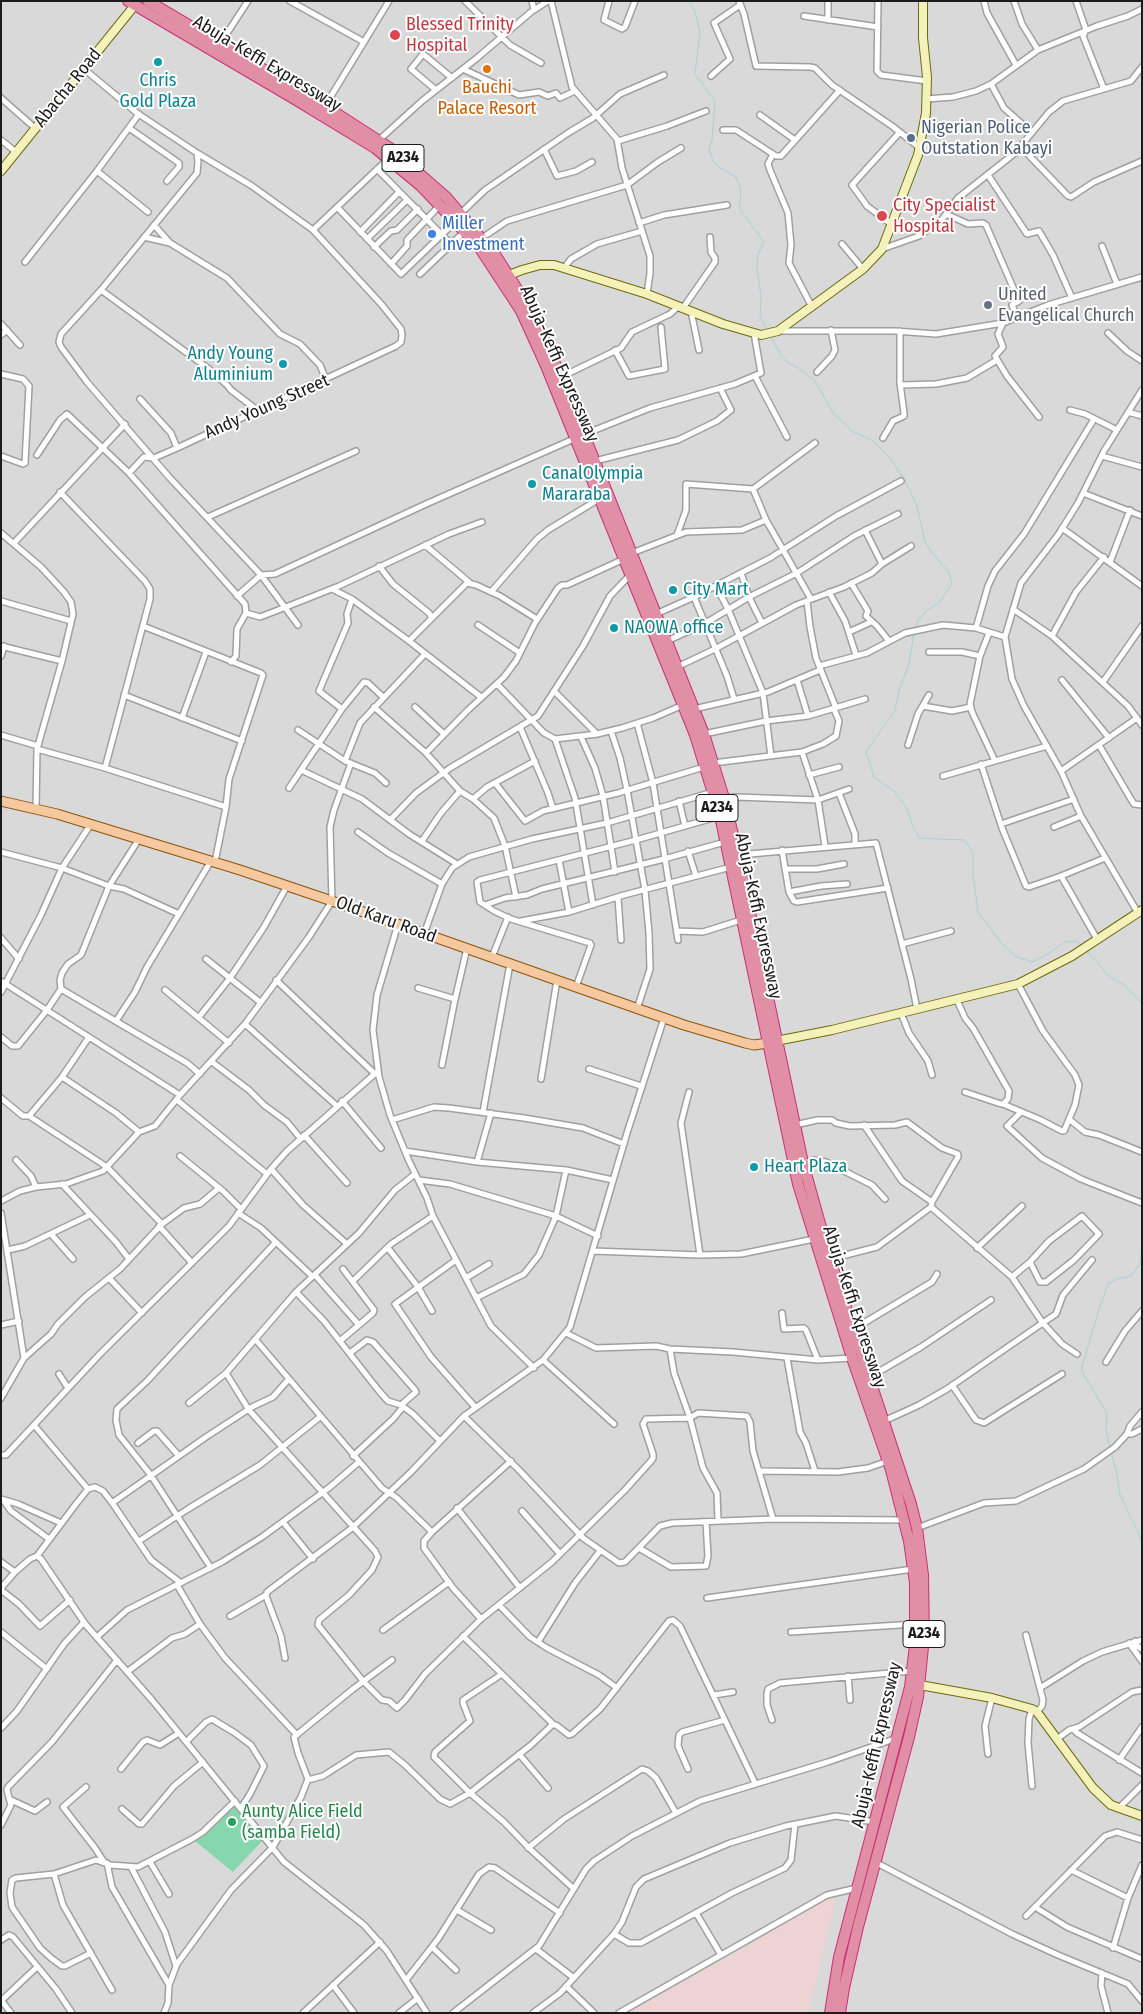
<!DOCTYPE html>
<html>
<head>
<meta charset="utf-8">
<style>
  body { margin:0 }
  #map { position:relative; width:1143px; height:2014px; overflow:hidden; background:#ede9e3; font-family:"Fira Sans Condensed",sans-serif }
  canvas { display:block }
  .frame { position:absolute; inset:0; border:2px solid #1c1c1c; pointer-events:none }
</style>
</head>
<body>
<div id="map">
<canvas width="1143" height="2014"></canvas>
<div class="frame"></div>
</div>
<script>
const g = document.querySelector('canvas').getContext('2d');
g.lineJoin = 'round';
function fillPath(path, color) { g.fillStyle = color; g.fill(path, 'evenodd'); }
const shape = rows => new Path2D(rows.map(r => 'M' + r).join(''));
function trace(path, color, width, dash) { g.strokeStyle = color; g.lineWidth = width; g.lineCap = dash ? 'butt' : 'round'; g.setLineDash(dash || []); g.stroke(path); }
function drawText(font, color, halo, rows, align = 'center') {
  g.font = font + ' "Fira Sans Condensed",sans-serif'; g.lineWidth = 4; g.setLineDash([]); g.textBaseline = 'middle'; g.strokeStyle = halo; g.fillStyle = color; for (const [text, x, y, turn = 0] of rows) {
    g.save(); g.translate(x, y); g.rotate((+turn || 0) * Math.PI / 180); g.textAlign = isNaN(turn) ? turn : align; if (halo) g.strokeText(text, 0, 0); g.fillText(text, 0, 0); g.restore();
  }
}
fillPath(shape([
  [1,1,1142,1,1142,2013,1,2013]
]), '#dad9da');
fillPath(shape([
  [837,1893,808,2013,628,2013,744,1948,818,1902]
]), '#edd3d4');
fillPath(shape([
  [235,1805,263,1840,233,1872,195,1841]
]), '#86d7b0');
trace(shape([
  [688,1,695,11,700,32,695,74,715,101,712,141,709,149,713,161,719,167,736,177,739,184,741,195,739,208,764,242,758,254,757,267,761,297,760,317,768,331],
  [771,337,781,355,788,363,797,367,815,381,833,413,852,431,873,441,889,457,905,480,917,506,925,542,932,553,949,572,952,584,939,603,926,611,918,620,915,629],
  [914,633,909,664,899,691,895,710,866,752,874,777,895,792,906,807,912,824,919,838,965,840,973,853,973,874,978,912,1002,944,1017,957,1032,962,1051,952,1065,942,1077,941,1082,946],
  [1086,950,1111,978,1125,985,1142,1004],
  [1110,1448,1106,1430,1107,1413,1081,1370,1099,1309,1108,1284,1117,1279,1131,1276,1140,1264,1142,1248],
  [1111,1452,1116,1470,1120,1495,1142,1541]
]), '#a6d2d8', 1);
const street = shape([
  [290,1,364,42],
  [465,1,510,45,541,63],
  [532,1,534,10],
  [551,1,572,87,617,139,622,168,650,256,650,273,647,294],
  [609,1,604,20,622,29,625,27,635,1],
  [739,1,744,14,756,66,810,67,815,68,832,85,892,126,920,148],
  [878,1,877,71,881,75,927,81],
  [984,1,987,13,1016,65],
  [1014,1,1022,24,1038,50],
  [1076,1,1086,30,1083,36,1104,89],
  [804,16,878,27],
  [828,20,828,1],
  [220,44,248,1],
  [84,69,137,113,197,153,252,186,313,230,382,305,401,329,402,335,401,342,396,346,177,448,154,458,144,457,129,473],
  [463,69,519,95,539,92,548,96,556,93,560,98,575,91],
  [711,76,730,59,714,23,740,5],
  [991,84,1004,108,1031,132],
  [436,90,411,69,423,54,452,78],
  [1,98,35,128],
  [926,99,953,97,976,91,991,84,1038,50,1097,26,1128,16,1142,9],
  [325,106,389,1],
  [760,115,795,140],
  [129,128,179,163,179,167,167,181],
  [723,130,736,130,776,156,781,156,840,90],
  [1,140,16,152],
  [379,140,422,101,477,58,531,12,548,1],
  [618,141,667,126,706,111],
  [1020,146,1068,196,1071,197,1094,182,1142,161],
  [544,149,557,176,576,171,592,162],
  [197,153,198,162,197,173,101,290,61,334,59,342,61,347,87,382,169,477,261,575,298,625],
  [773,154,768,164,770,170,788,213,791,245,789,263,812,307],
  [377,169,451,244],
  [97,171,148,212],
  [988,175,1027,234,1039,231,1053,255,1072,298],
  [337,207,401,274,456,221],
  [461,213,485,190,568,133,593,118,620,94,664,75],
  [946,214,968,224,983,223,986,225,1018,299,1019,301,1012,305,1017,318],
  [639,223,664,215,727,205],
  [891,224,867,206,852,185,900,132],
  [154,225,170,243,227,278,280,334,300,344,320,365,326,380],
  [313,230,388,159],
  [360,232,399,192],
  [144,237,170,243],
  [482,238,507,221,627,185,658,162,681,148],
  [367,239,407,200],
  [842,244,863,269],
  [1102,246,1117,284],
  [374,247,391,231,397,230,418,209],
  [882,249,919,236,941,221,958,198,1015,153,1049,112,1063,101,1131,81,1142,67],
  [25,262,97,171,139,114],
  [391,264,407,246,407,240,440,205],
  [564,268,571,259,597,244,642,231],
  [420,274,465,231],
  [101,290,209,369,227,385,231,390,257,410],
  [683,308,715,262,715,258,711,252,710,237],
  [691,311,699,350],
  [1003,323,998,334,1003,347,995,356,1007,376,1039,417],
  [1,324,20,345],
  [778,331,895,331,936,334,1003,323,1048,305,1142,277],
  [1108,333,1127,351,1142,361],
  [1,335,7,330],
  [615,350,629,376,665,369,661,327],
  [817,372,832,356,835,350,831,330],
  [1,374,23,379,29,386,25,463,23,464,1,456],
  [755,376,787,437],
  [561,377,621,348,632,332,670,314,679,306],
  [901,385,936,384,967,378,997,360],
  [140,399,171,433,177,448],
  [1070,410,1085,414,1117,430],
  [1128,412,1142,416],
  [585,434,650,408,735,384,761,373,754,333],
  [883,438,893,421,904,416,904,413,900,383,900,331],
  [37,455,60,420,67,414,129,473,245,604,246,613,237,629,236,656,231,662],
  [1102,456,1142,467],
  [595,461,678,440,717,421,731,410,720,388],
  [753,489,766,520,811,599],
  [60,492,145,581,150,589,150,599,105,768],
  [1083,493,1142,516],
  [208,517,356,451],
  [1062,528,1142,586],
  [865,530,882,564],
  [1,533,41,567,64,592,71,602,73,614,62,661,37,749,36,809],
  [677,535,686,510,686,484,753,489,815,443],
  [14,543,125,424],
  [425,545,470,583],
  [632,553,686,532,742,530,766,520],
  [1110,562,1130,510],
  [379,566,393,584,429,613,432,618],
  [741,573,749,597,762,623],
  [851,583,868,611,866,616,877,626,889,641],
  [716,586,728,609,763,693,771,756],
  [332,589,352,599,409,641],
  [491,592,537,539,548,530,599,499],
  [829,592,845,621,856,655],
  [237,596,261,575,275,574,426,504,576,438],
  [694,597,727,676,734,699],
  [1,601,71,621],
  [807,601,810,627,816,658,836,708],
  [1013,609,1052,636,1128,706,1142,725],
  [246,613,260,617,286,607,339,586,449,534,482,522],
  [656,614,694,597,770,558,836,516,901,481],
  [478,625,520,653],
  [143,626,261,673,263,675,229,779,226,807,215,862],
  [976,628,988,586,995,571,1024,534,1094,419],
  [849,632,871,622],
  [989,633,980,656,970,704,972,712,995,761],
  [1052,636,1076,592,1104,557],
  [667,641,704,624,749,597,797,573,854,536,898,514],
  [1,646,62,661],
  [929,652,962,652,980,656],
  [1,656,4,646],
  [819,666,867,653,905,633,943,625,976,628,1005,637],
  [677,667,715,649,796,605,844,587,872,573,882,564,911,546],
  [797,680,808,716],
  [1062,680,1109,738],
  [1103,682,1142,626],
  [497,684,544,733,555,739,575,798,593,905],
  [554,691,597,734],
  [124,695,242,741],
  [481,697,409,641,467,583,476,585,500,596,537,619],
  [923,706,952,711,971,707],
  [374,707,426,753,460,791,473,799,494,818,505,846,516,897],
  [415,707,444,734],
  [342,709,319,691,348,623,347,614,352,599],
  [694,709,768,692,820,670],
  [182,718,206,652],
  [637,723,653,783,678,940],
  [520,727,548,793,553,809],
  [298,730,345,761,375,773,386,783],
  [611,731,620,758,627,790,645,890,649,933,650,969,637,1009],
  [704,734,766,721,808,716,865,699],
  [1,735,38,746],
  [581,737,595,768,603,796,615,872],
  [555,739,597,734,622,728,653,718,683,705],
  [908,745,918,714,929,695],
  [1099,745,1132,801,1134,804,1142,805],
  [37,749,105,768,226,807],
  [802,752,818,800,825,846],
  [426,753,468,710,504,677,516,661,535,623,558,588,562,585,567,585,624,559],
  [345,761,360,723,425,654],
  [713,763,802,752,823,744,836,736,839,721,834,709],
  [981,764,1002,828,1026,886,1029,887,1061,876,1105,858],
  [301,770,362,799,409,834,457,864],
  [1061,771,1137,718],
  [809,775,839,767],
  [943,776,1047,746],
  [495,783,525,821,543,811,618,793,704,767],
  [289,788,342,709,364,682,368,683,383,697],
  [839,793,855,834,855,844],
  [724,798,737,797,818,800,849,789],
  [473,799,487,787,535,761],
  [679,801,685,826],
  [390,820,416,793,450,768,538,716,583,646,610,596,630,575],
  [1001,824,1074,799],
  [1054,827,1081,816],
  [358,832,388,853,442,884],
  [422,841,441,813,460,791],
  [782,850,789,892,794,901,797,902,888,888],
  [688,851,696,876],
  [1,852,62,868,109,886,124,889,179,914],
  [738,855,876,843,911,979,917,1009],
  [559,860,569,912],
  [786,869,817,869,844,864],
  [1061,876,1097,939],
  [789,892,821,886,847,884],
  [618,898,621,940],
  [485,905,505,898,527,895,542,889,664,859,725,842],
  [1138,913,1081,816,1061,771,1024,706,1012,679,1005,637,1021,583,1058,535,1078,503,1104,451,1142,390],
  [521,921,569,912,624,895,731,867],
  [398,924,377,995,373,1030,379,1077,390,1115,409,1161,427,1198,433,1216,491,1326,534,1368],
  [677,931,703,932,741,920],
  [424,934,442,884,452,868,469,857,532,839,607,823,713,792],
  [1,938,19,959],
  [902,944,951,931],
  [492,957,508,917],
  [206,959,260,1002],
  [276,980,375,1074],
  [1,981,180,1095],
  [576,987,591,945,590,943,511,919,494,911,480,902,477,882,480,880,636,840,720,816],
  [418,988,455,999],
  [61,989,187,1063,200,1074],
  [165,990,229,1043],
  [1,992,41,915,62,868,91,824],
  [957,1000,965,1018,973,1028,1009,1091,1008,1099,1003,1104,1041,1120,1062,1131,1064,1131,1075,1105,1079,1085,1075,1075,1043,1031,1018,984],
  [901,1013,909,1033,928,1061,932,1075],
  [199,1017,230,978,264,927,287,886],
  [116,1021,135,992,147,967,211,861],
  [245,1024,337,1106],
  [1,1037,12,1046,18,1046,47,1010,61,989,60,980,62,973,68,964,81,955,109,886,139,839],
  [212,1062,249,1090,264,1105,287,1122,301,1139],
  [442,1065,454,1004,467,948],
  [589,1069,641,1086],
  [62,1077,116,1113,139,1132],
  [541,1079,557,980],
  [689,1092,681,1123,700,1255],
  [965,1092,1001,1104,1003,1104],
  [1,1098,23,1116,29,1116,62,1077,89,1037],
  [177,1100,267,1174],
  [342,1101,381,1148],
  [483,1112,510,964],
  [1021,1112,1007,1126,1042,1158,1081,1179,1142,1203],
  [29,1116,107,1167,162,1224],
  [392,1120,434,1107,449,1108,524,1118,583,1128,624,1144],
  [1070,1120,1085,1132,1099,1135,1142,1152],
  [795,1125,817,1120,832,1120,836,1123,850,1126,895,1125,907,1122,942,1148,958,1154,958,1157,932,1202,931,1207,877,1247,830,1259],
  [864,1125,902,1181,932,1202],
  [304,1135,347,1183],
  [405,1151,477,1162,566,1170,613,1180],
  [180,1156,223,1191,241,1209],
  [16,1160,31,1176,36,1187],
  [477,1162,491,1113],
  [803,1163,814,1160,826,1162,872,1185,885,1199],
  [271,1169,303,1205,347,1244],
  [419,1180,450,1184,556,1216,598,1236],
  [62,1184,116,1242,129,1259],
  [1,1201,20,1191,36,1187,66,1184,103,1171,139,1132,155,1126,180,1095,245,1024,309,937,332,901,330,827,334,810,351,763],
  [931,1207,1012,1277,1042,1322,1062,1344,1077,1354],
  [1,1213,24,1358,1,1398],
  [238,1213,261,1228,312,1276],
  [159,1226,192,1263],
  [51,1234,73,1259],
  [388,1248,418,1287,432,1311],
  [977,1248,1022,1206],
  [8,1250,25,1246,90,1215],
  [593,1251,700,1255,741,1254,814,1239],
  [456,1260,395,1304,431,1357,475,1407],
  [315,1275,359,1325],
  [1012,1277,1030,1262,1049,1241,1082,1216,1099,1234,1074,1260,1046,1282,1040,1282,1030,1262],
  [109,1278,142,1313],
  [466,1278,489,1264],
  [353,1281,391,1244,433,1216],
  [296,1292,324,1321,379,1391,388,1401,401,1405,413,1414,440,1441],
  [476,1298,524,1274,539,1255,556,1216,566,1170],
  [782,1313,784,1329,804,1328,806,1330,818,1360],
  [1,1325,19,1321],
  [854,1329,932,1282,937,1274],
  [566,1333,596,1348,656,1346,670,1349,733,1352,818,1360,852,1358],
  [255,1339,382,1488,397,1498,432,1532,424,1541,424,1548,453,1588,481,1619],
  [340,1341,373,1313,374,1310,343,1269],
  [670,1349,674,1373,690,1418,703,1468,717,1493,718,1520],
  [350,1353,367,1340,373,1342,415,1390,416,1392,401,1405],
  [24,1358,51,1334,58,1324,85,1297,120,1269,162,1224,184,1208,200,1204,219,1188],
  [787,1358,800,1432,806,1443,815,1471],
  [543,1360,614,1424],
  [1106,1362,1125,1331,1142,1311],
  [226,1373,249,1410,375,1551,378,1557,372,1570,349,1595,319,1620,318,1625,363,1681,382,1700,389,1701,397,1708,405,1700,425,1674,481,1619,552,1562,625,1490,651,1461,653,1458,653,1454,643,1424,646,1419,690,1418,698,1413,747,1416,750,1422,753,1451,773,1519],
  [59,1374,68,1388],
  [870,1377,921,1347,991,1300],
  [952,1385,976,1420,984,1423,1062,1374],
  [189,1403,226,1373,296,1292,359,1233,395,1190,415,1174],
  [464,1416,520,1471,583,1538,619,1563,625,1562,660,1526,672,1523,773,1519,904,1520],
  [884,1421,919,1405,947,1389,1047,1320,1056,1314,1063,1295,1092,1260],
  [34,1425,88,1489],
  [1127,1434,1132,1434,1142,1429],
  [138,1443,154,1431,157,1431,179,1456],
  [1,1455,6,1455,100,1354,229,1226,271,1169,287,1151,378,1071],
  [353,1456,393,1419,403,1407],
  [761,1471,838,1472,868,1468,888,1461],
  [1,1499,18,1504,61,1523],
  [4,1501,11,1511,49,1539],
  [112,1503,206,1437,252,1407,273,1397,288,1380],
  [457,1508,520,1588],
  [522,1511,560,1554],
  [283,1522,313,1559],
  [917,1528,984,1503,1016,1501,1084,1469,1115,1447,1127,1434,1130,1426,1142,1412],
  [432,1532,511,1461],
  [139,1541,188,1509,260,1465,320,1417],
  [639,1548,671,1567,706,1566,708,1556,706,1522],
  [37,1556,76,1504,88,1489,95,1487,103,1491,113,1504,151,1560,181,1583],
  [1,1562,15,1572],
  [211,1568,150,1474,119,1435,116,1420,117,1409,147,1381,276,1242],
  [177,1585,200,1624,225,1658,297,1735],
  [1,1588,15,1572,30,1559,37,1556,41,1559,86,1625,152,1700,284,1862,364,1925,387,1951,427,2013],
  [1,1590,19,1604,40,1626,70,1600],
  [707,1598,913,1569],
  [499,1605,530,1637,547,1648,599,1675,617,1688],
  [230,1616,266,1595],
  [383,1630,449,1582],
  [1,1632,47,1669],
  [791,1632,915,1624],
  [1026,1635,1043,1700,1042,1706,1037,1712],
  [463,1636,553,1724],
  [97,1637,127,1610,222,1562,262,1537,330,1487,359,1462],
  [1135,1641,1137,1646,1142,1649],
  [538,1642,575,1583,600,1551],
  [1129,1643,1142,1661],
  [285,1658,281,1636,266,1596,267,1592,352,1528,411,1472,464,1416,543,1360,570,1327,627,1133,664,1018],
  [127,1672,172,1638,185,1634,200,1624],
  [502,1674,463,1700,463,1703,470,1721,435,1752,434,1757,470,1793,504,1822,530,1849,574,1889],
  [848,1676,850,1700],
  [1040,1688,1083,1661,1102,1652,1142,1640],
  [714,1695,733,1692],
  [772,1720,767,1705,767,1694,768,1689,780,1683,912,1671],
  [1,1728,17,1711,64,1644,84,1622],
  [1073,1729,1077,1733,1142,1773],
  [1057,1739,1069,1730,1079,1727,1132,1692,1142,1690],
  [186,1742,206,1722,212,1719,235,1733,251,1745,264,1766,250,1794,241,1808],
  [519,1754,548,1788],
  [988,1754,985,1726,992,1698],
  [1119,1760,1142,1727],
  [121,1769,143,1742,147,1740,160,1745,179,1733],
  [688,1769,678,1746,679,1735,682,1732,725,1720],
  [308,1780,323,1776,356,1755,389,1752,405,1765,440,1799,450,1804,470,1793,531,1745,552,1725,556,1725,569,1735,572,1734,600,1709,669,1621,673,1620,680,1626,755,1783],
  [1032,1786,1028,1743,1029,1719,1032,1709],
  [86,1787,63,1807,95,1848,104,1862],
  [11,1800,35,1811,47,1802],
  [1119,1808,1142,1785],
  [122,1809,139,1824,142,1824,174,1786,203,1762],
  [1,1825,11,1805,7,1790,8,1787,52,1742,117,1660],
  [528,1848,564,1819,642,1769,648,1771,656,1778,676,1813],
  [150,1862,169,1894],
  [875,1862,1012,1934,1058,1955,1128,1984,1142,2001],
  [107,1863,112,1887,169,1985],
  [131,1867,165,1932,176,1966],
  [1071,1870,1128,1898],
  [54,1874,63,1905,112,1990],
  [1035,1907,1067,1927,1142,1959],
  [457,1910,491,1930],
  [696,1913,721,1955],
  [1026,1916,1105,1836,1117,1832,1142,1840],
  [614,1934,629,1943,641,1943,732,1893,785,1868,791,1860,795,1824],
  [1,1940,9,1935,13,1937,56,1989,72,2013],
  [432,1947,456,1970],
  [1113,1948,1128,1898,1142,1865],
  [536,1949,574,1978],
  [91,1953,65,1966,62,1966,51,1958,40,1948,12,1907,10,1893,12,1880,16,1878,54,1874,96,1860,110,1865,138,1867,192,1839,203,1832,235,1801],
  [1102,1973,1101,1986,1108,2013],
  [406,1980,438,1939,479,1874,489,1867,495,1868,560,1913],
  [333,1985,354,2013],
  [566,1986,594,2013],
  [1,2000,11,2013],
  [1,2001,37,1967],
  [164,2013,168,2003,169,1985,177,1964,231,1890,273,1847,301,1797,308,1779,298,1753,294,1737,353,1689,392,1660],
  [303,2013,380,1942],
  [399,2013,418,1998],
  [453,2013,539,1946,586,1869,594,1861,632,1836,700,1801,828,1762,897,1738],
  [533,2013,560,1993,614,1934,622,1922,636,1887,644,1879,730,1843,786,1826,836,1816,875,1822],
  [619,2013,827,1895,857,1888]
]);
const secondary = shape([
  [1,171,135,5],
  [509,275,522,270,540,265,554,265,647,294,723,324,761,335,778,331,863,269,882,249,918,155,926,113,927,77,923,38,923,1],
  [776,1041,832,1030,1018,984,1072,956,1142,910],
  [920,1685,992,1698,1032,1709,1037,1712,1093,1788,1111,1805,1142,1816]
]);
const primary = shape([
  [1,801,57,814,240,870,332,901,684,1025,745,1043,754,1045,768,1043]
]);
const highway = shape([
  [128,1,293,98,375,148,421,186,479,247,521,311,546,366,695,735,720,816,798,1184,852,1358,891,1470,909,1541,915,1583,915,1645,910,1687,839,1957,830,2013],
  [148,1,325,106,390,148,446,197,496,256,533,314,561,377,704,734,724,798,738,855,803,1163,830,1259,911,1504,917,1528,923,1575,924,1637,918,1697,909,1737,858,1927,844,1988,840,2013]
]);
trace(street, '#a0a0a0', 8);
trace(secondary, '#6a6b0c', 10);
trace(primary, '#8b530a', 11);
trace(highway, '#cb3075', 12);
trace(street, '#fff', 5);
trace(secondary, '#f4f2ba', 8);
trace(primary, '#f5c8a0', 9);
trace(highway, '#e08fa6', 10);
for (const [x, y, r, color] of [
  [395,35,6,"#e0444e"],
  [158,62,5,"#0f9aa8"],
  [487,69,5,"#e8710a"],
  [911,138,5,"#5c6f8a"],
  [882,216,6,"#e0444e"],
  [432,234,5,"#3f7fe0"],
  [988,305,5,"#6b7280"],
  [283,364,5,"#0f9aa8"],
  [532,484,5,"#0f9aa8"],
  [673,590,5,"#0f9aa8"],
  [614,628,5,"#0f9aa8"],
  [754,1167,5,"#0f9aa8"],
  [232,1822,5,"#2e9e5b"]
]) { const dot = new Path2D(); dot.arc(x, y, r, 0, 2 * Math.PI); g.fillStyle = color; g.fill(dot); trace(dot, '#fff', 2); }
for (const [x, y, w] of [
  [403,158,42],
  [717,808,42],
  [924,1634,42]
]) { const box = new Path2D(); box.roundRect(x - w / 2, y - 13.5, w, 27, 4); g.fillStyle = '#fff'; g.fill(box); trace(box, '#1c1c1c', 1); }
drawText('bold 16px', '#1c1c1c', null, [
  ["A234",403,158],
  ["A234",717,808],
  ["A234",924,1634]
]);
drawText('18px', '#be3a42', '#fff', [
  ["Blessed Trinity",406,25],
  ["Hospital",406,46],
  ["City Specialist",893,206],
  ["Hospital",893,227]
], 'left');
drawText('18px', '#1c1c1c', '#fff', [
  ["Abuja-Keffi Expressway",267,64,31],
  ["Abacha Road",68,88,-51],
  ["Abuja-Keffi Expressway",559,364,66],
  ["Andy Young Street",267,407,-24],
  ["Abuja-Keffi Expressway",758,916,78],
  ["Old Karu Road",386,920,20],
  ["Abuja-Keffi Expressway",854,1307,72],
  ["Abuja-Keffi Expressway",877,1745,-77]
]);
drawText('18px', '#0d838f', '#fff', [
  ["Chris",158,81,"center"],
  ["Gold Plaza",158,102,"center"],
  ["Andy Young",273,354,"right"],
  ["Aluminium",273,375,"right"],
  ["CanalOlympia",542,474],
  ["Mararaba",542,495],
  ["City Mart",683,590],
  ["NAOWA office",624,628],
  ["Heart Plaza",764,1167]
], 'left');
drawText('18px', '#c56008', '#fff', [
  ["Bauchi",487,88],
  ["Palace Resort",487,109]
]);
drawText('18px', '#4e5e75', '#fff', [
  ["Nigerian Police",921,128],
  ["Outstation Kabayi",921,149]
], 'left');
drawText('18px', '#366cbe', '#fff', [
  ["Miller",442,224],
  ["Investment",442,245]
], 'left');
drawText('18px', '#5b616d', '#fff', [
  ["United",998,295],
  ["Evangelical Church",998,316]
], 'left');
drawText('18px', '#27864d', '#fff', [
  ["Aunty Alice Field",242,1812],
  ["(samba Field)",242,1833]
], 'left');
</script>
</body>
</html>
